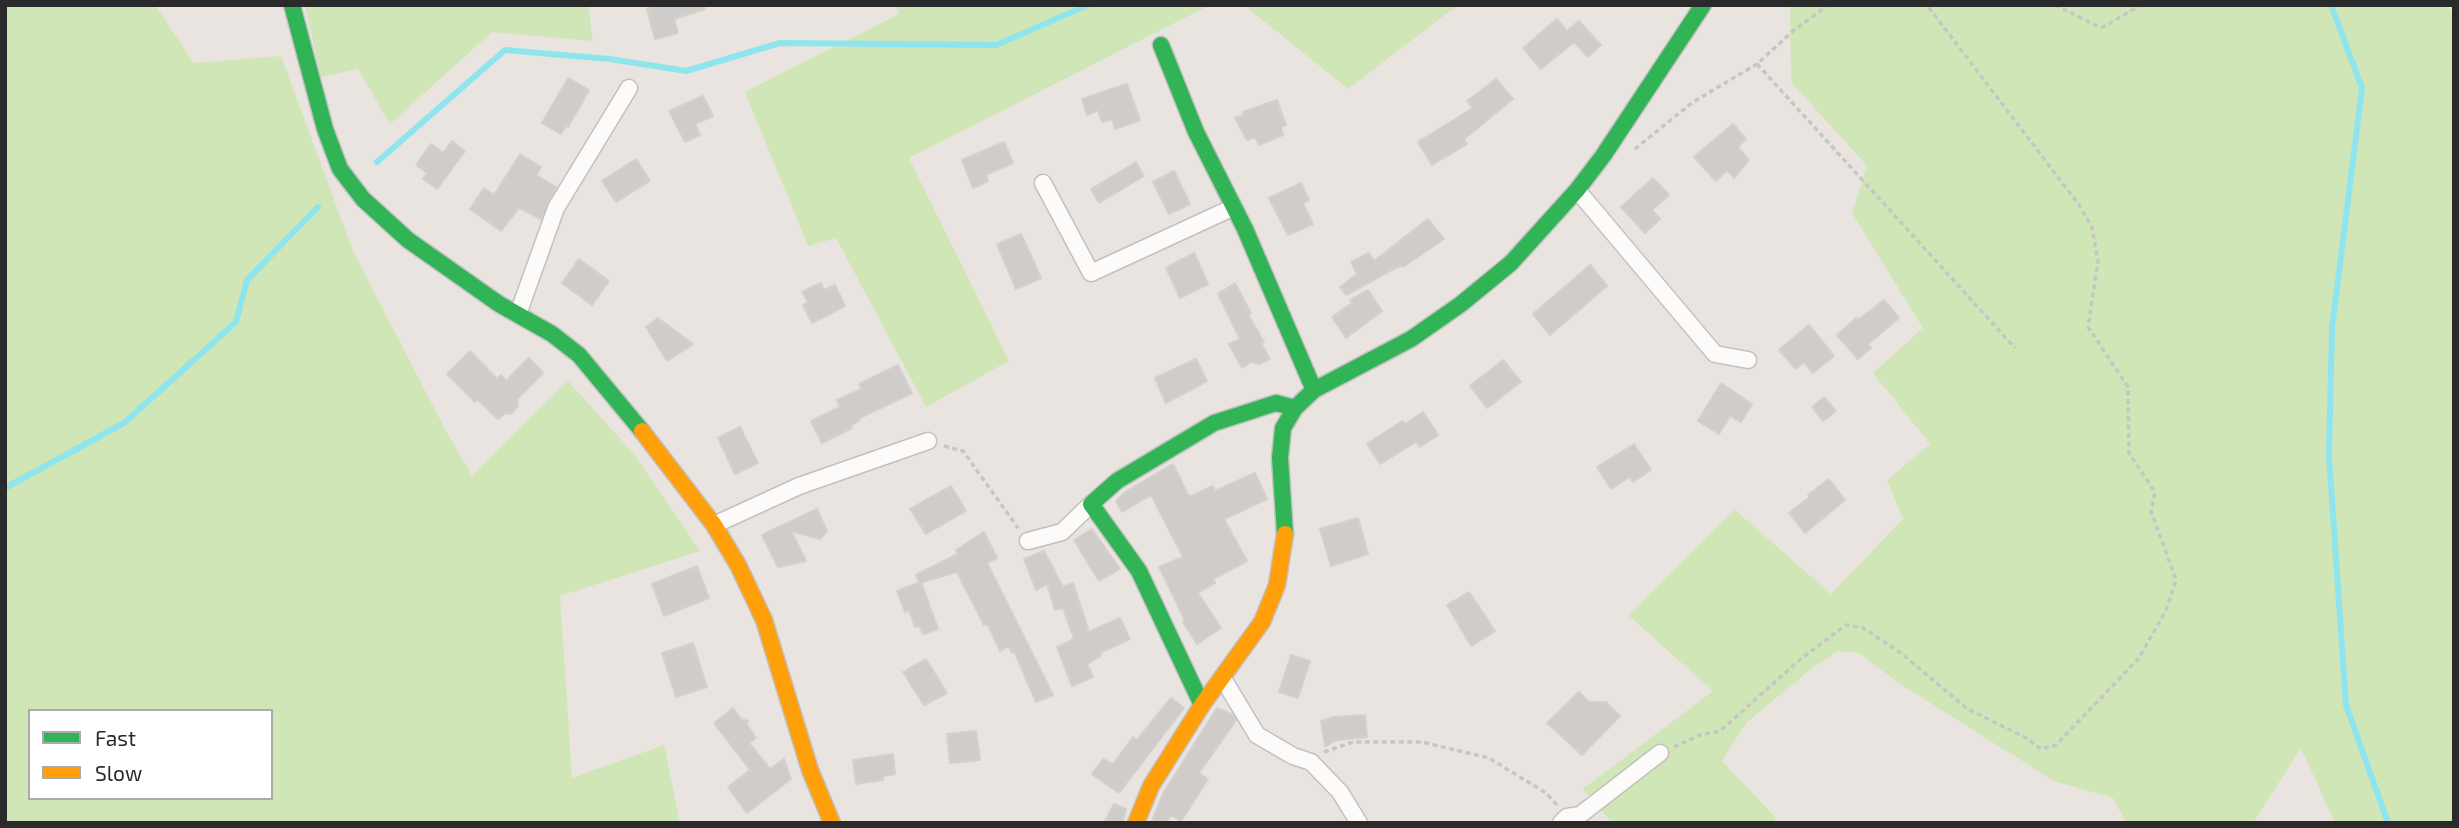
<!DOCTYPE html>
<html>
<head>
<meta charset="utf-8">
<style>
  body { margin:0 }
  #map { position:relative; width:2459px; height:828px; overflow:hidden; background:#e9e4df; font-family:"Exo 2",sans-serif }
  canvas { display:block }
  .frame { position:absolute; inset:0; border:7px solid #2a2a2a; pointer-events:none }
  .legend { position:absolute; left:28px; top:709px; width:245px; height:91px; box-sizing:border-box; background:#fff; border:2px solid #aaa; margin:0; padding:9px 12px; list-style:none; font-size:21px; color:#2a2a2a }
  .legend li { display:flex; align-items:center; gap:14px; height:35px }
  .legend b { width:35px; border:2px solid #aaa }
</style>
</head>
<body>
<div id="map">
<canvas width="2459" height="828"></canvas>
<div class="frame"></div>
<ul class="legend">
<li><b style="height:9px;background:#30b455"></b>Fast</li>
<li><b style="height:9px;background:#ff9f0a"></b>Slow</li>
</ul>
</div>
<script>
const g = document.querySelector('canvas').getContext('2d');
g.lineJoin = 'round';
function fillPath(path, color) { g.fillStyle = color; g.fill(path, 'evenodd'); }
const shape = rows => new Path2D(rows.map(r => 'M' + r).join(''));
function trace(path, color, width, dash) { g.strokeStyle = color; g.lineWidth = width; g.lineCap = dash ? 'butt' : 'round'; g.setLineDash(dash || []); g.stroke(path); }
fillPath(shape([
  [5,5,155,5,194,63,281,56,353,251,447,433,472,476,568,381,634,454,700,551,560,596,572,778,664,745,680,823,5,823],
  [30,711,271,711,271,798,30,798],
  [305,5,588,5,593,41,492,32,390,124,358,69,321,77],
  [895,5,1210,5,909,158,1009,361,926,407,836,238,808,246,745,92,899,14],
  [1244,5,1458,5,1348,89],
  [1790,5,2445,5,2454,13,2454,823,2335,823,2301,748,2253,823,2126,823,2113,798,2054,781,1900,684,1859,653,1838,651,1811,669,1746,723,1722,761,1776,818,1774,823,1612,823,1583,789,1713,691,1628,615,1735,510,1831,594,1903,519,1887,480,1930,444,1873,373,1923,328,1852,213,1867,166,1791,82]
]), '#d1e6b6');
trace(shape([
  [2331,5,2362,88,2332,328,2329,456,2346,705,2388,823],
  [377,162,505,50,610,59,686,71,780,43,996,45,1088,5],
  [5,488,124,423,236,322,247,280,318,207]
]), '#8fe5ee', 6);
const building = shape([
  [657,5,704,5,705,9,674,19,678,33,655,39,647,9,657,5],
  [1557,19,1567,31,1579,21,1601,45,1588,57,1574,42,1541,69,1523,48,1557,19],
  [568,78,589,90,568,127,566,126,561,134,542,123,568,78],
  [1496,79,1513,99,1464,139,1467,144,1432,165,1418,142,1473,108,1467,101,1496,79],
  [1127,84,1140,120,1115,129,1112,119,1102,122,1098,110,1087,115,1082,99,1127,84],
  [703,96,713,116,695,124,700,135,685,142,669,111,703,96],
  [1277,100,1286,125,1281,127,1283,135,1259,145,1255,137,1247,140,1235,118,1244,115,1243,112,1277,100],
  [1733,124,1746,139,1738,147,1749,160,1734,178,1727,170,1716,181,1694,157,1733,124],
  [452,141,465,151,437,189,423,179,427,173,416,165,431,144,443,153,452,141],
  [1004,142,1013,163,986,175,988,181,973,188,962,160,1004,142],
  [520,154,541,167,536,175,556,187,541,219,519,208,501,231,470,209,484,188,494,195,520,154],
  [636,159,650,181,616,202,602,181,636,159],
  [1136,162,1144,176,1099,203,1091,189,1136,162],
  [1174,171,1190,204,1169,214,1153,182,1174,171],
  [1653,178,1669,195,1652,210,1660,219,1645,233,1621,207,1653,178],
  [1301,183,1309,200,1303,203,1313,224,1288,235,1269,198,1301,183],
  [1428,219,1444,239,1403,267,1401,265,1346,295,1340,287,1357,274,1351,262,1369,253,1374,261,1428,219],
  [1021,234,1041,278,1016,289,997,244,1021,234],
  [1194,253,1208,284,1180,298,1166,268,1194,253],
  [579,259,609,281,592,305,562,283,579,259],
  [1590,265,1607,286,1550,335,1533,314,1590,265],
  [821,283,824,290,835,285,845,306,812,323,803,305,808,302,802,292,821,283],
  [1235,283,1251,313,1248,314,1264,342,1261,343,1270,359,1259,364,1251,362,1242,368,1229,344,1240,339,1218,294,1235,283],
  [1368,290,1382,311,1346,338,1332,317,1352,303,1350,300,1368,290],
  [1884,300,1899,318,1868,344,1871,348,1858,359,1837,335,1856,318,1858,320,1884,300],
  [658,318,693,344,667,361,646,327,658,318],
  [1809,325,1834,356,1813,373,1804,362,1796,369,1779,350,1809,325],
  [470,351,497,379,501,375,506,381,529,358,543,373,517,399,518,406,511,414,505,413,498,419,477,399,475,402,447,374,470,351],
  [1196,359,1207,381,1166,403,1155,378,1196,359],
  [1503,360,1521,382,1487,408,1470,386,1503,360],
  [898,365,912,393,858,419,859,421,851,425,852,428,822,443,811,421,840,407,837,400,862,389,859,384,898,365],
  [1721,383,1752,404,1741,422,1730,416,1719,434,1698,421,1721,383],
  [1824,397,1836,411,1823,421,1812,407,1824,397],
  [1423,412,1438,435,1420,447,1416,442,1380,464,1367,444,1402,421,1405,424,1423,412],
  [740,427,758,463,735,474,718,438,740,427],
  [1634,444,1651,470,1633,482,1630,477,1611,489,1597,467,1634,444],
  [1173,464,1189,497,1213,486,1215,491,1255,473,1267,499,1224,519,1247,561,1213,579,1215,583,1198,593,1221,628,1197,644,1183,622,1185,620,1159,567,1183,557,1151,495,1122,512,1116,501,1125,492,1173,464],
  [1829,479,1845,500,1805,533,1789,513,1810,497,1808,495,1829,479],
  [951,486,966,511,926,534,910,509,951,486],
  [817,509,827,531,820,539,791,531,806,561,778,567,762,535,817,509],
  [1358,518,1368,554,1331,566,1320,529,1358,518],
  [1092,529,1120,569,1099,581,1074,540,1092,529],
  [984,532,997,558,987,563,1053,695,1036,702,1014,651,1012,653,1009,646,1000,651,988,625,984,625,957,572,919,583,916,575,958,554,956,550,984,532],
  [1044,551,1063,587,1073,583,1089,632,1120,618,1130,639,1100,653,1101,656,1087,664,1093,677,1072,686,1057,647,1074,639,1063,608,1055,610,1047,584,1036,590,1024,559,1044,551],
  [697,566,709,598,664,616,652,584,697,566],
  [921,582,938,629,923,634,919,625,915,627,909,610,905,612,897,591,921,582],
  [1469,592,1495,631,1471,646,1447,605,1469,592],
  [693,643,707,687,676,697,662,653,693,643],
  [1291,655,1310,661,1298,698,1279,692,1291,655],
  [926,659,947,693,924,705,903,672,926,659],
  [1579,692,1589,702,1606,702,1620,716,1582,755,1547,723,1579,692],
  [1171,698,1184,708,1119,793,1092,774,1103,759,1113,764,1133,737,1137,740,1171,698],
  [733,708,741,719,748,721,747,725,756,738,749,743,770,769,784,759,791,779,747,813,728,787,750,770,714,723,733,708],
  [1217,708,1233,715,1236,720,1199,773,1208,779,1181,821,1171,815,1166,823,1151,823,1164,792,1217,708],
  [1365,715,1367,737,1337,740,1325,746,1321,721,1334,717,1365,715],
  [976,731,980,760,950,763,947,734,976,731],
  [893,754,895,774,883,776,883,780,856,784,853,760,893,754],
  [1114,804,1126,809,1122,823,1104,823,1114,804]
]);
fillPath(building, '#d0ccc9');
trace(building, '#d4d0cb', 2);
const street = shape([
  [1043,183,1091,273,1234,207],
  [1577,190,1715,354,1748,360],
  [518,314,556,208,629,88],
  [714,525,799,486,928,441],
  [1028,541,1062,532,1091,504],
  [1222,677,1257,735,1293,756,1311,762,1340,792,1359,823],
  [1561,823,1567,817,1580,815,1660,753]
]);
const fast = shape([
  [292,5,325,129,340,169,363,199,408,240,499,304,552,334,579,355,642,431],
  [1161,45,1196,132,1245,229,1314,390],
  [1285,534,1280,458,1283,428,1295,408,1314,390,1411,339,1461,304,1511,263,1577,190,1603,156,1703,5],
  [1202,705,1139,571,1091,504,1117,481,1214,423,1276,403,1295,408]
]);
const slow = shape([
  [642,431,714,525,738,565,764,620,810,770,832,823],
  [1136,823,1151,786,1202,705,1262,622,1277,585,1285,534]
]);
trace(street, '#c2c1c1', 19);
trace(fast, '#c2c1c1', 19);
trace(slow, '#c2c1c1', 19);
trace(shape([
  [2055,5,2095,25,2103,27,2141,5],
  [1757,64,2015,348],
  [1635,149,1693,102,1757,64,1793,31,1828,5],
  [944,446,963,451,1018,528],
  [1674,747,1700,735,1720,731,1803,657,1846,625,1863,628,1901,653,1966,708,2026,738,2041,749,2056,745,2139,658,2166,610,2176,580,2151,511,2155,492,2129,453,2128,387,2088,327,2098,261,2092,227,2079,205,1927,5],
  [1324,752,1353,742,1422,742,1489,758,1546,793,1557,805]
]), '#c6c6c5', 3.5, [5, 3.5]);
trace(street, '#fcfbfa', 16);
trace(fast, '#30b455', 16);
trace(slow, '#ff9f0a', 16);
</script>
</body>
</html>
